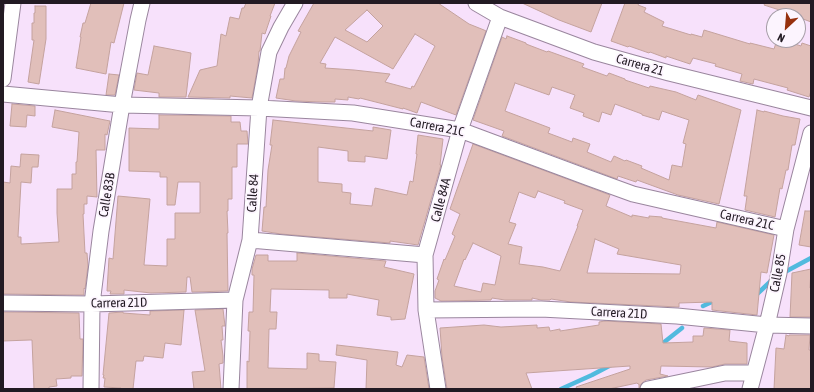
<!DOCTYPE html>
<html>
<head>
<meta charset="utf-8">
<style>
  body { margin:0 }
  #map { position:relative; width:814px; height:392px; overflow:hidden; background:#f7e1fb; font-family:"Asap Condensed",sans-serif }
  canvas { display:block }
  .frame { position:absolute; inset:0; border:4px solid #221a23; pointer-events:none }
  .north { position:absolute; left:766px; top:8px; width:40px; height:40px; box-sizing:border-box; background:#fcf4fe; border:1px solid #a59da6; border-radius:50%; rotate:206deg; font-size:11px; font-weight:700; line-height:16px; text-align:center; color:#221a23 }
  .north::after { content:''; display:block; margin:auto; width:14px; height:18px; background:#97300e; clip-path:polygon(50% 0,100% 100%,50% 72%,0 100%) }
</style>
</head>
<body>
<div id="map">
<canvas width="814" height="392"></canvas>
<div class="frame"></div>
<div class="north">N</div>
</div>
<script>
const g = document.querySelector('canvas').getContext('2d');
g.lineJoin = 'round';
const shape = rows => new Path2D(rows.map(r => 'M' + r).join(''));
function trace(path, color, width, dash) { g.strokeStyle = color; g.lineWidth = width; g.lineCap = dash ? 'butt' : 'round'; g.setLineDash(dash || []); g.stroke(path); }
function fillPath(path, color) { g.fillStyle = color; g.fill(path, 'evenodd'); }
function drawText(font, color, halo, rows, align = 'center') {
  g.font = font + ' "Asap Condensed",sans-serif'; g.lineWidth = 3.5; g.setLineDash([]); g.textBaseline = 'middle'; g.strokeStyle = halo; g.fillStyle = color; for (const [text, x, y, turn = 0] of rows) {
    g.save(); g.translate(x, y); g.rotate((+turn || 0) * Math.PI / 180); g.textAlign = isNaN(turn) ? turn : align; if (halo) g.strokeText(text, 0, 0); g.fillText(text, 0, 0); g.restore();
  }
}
trace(shape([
  [783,273,811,258],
  [754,295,756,295,771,281],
  [703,306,716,300],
  [658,347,682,328],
  [561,389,592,375,611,365]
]), '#51bade', 4.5);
const building = shape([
  [91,3,124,3,114,43,111,42,106,74,76,68,81,37,80,37,83,23,85,23,91,3],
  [246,3,275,3,270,16,271,16,265,34,262,33,260,51,259,51,258,65,252,98,230,96,230,98,188,97,200,70,217,66,221,34,226,36,230,17,239,19,242,8,244,8,246,3],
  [314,3,438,3,469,24,484,30,486,31,456,115,421,102,417,113,403,108,403,109,360,98,359,99,348,97,348,100,335,99,335,102,321,102,296,101,276,98,280,79,284,79,285,68,286,68,289,56,301,32,298,31,314,3],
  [367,10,383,26,367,42,345,30,367,10],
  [415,34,435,46,414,87,412,86,411,89,385,82,390,74,354,70,325,68,326,64,320,63,335,37,393,69,415,34],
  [522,3,602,3,591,32,559,20,522,3],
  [625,3,639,3,638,5,646,8,644,12,664,22,662,26,691,35,691,34,702,37,704,30,750,44,750,43,774,49,777,40,783,40,801,46,802,43,811,46,811,91,809,97,787,90,788,88,754,79,753,84,740,81,742,74,715,66,716,64,693,58,690,64,666,56,666,58,650,52,649,53,629,46,628,47,611,41,625,3],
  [765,3,811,3,811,22,798,17,798,16,764,5,765,3],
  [35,6,46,6,46,39,39,84,28,82,34,40,32,40,32,23,34,23,34,13,35,13,35,6],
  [507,36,526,43,526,44,547,52,548,51,584,64,582,67,607,76,609,73,625,79,625,80,649,88,650,86,676,92,696,100,698,95,741,110,719,204,678,195,637,180,636,182,618,176,617,179,502,136,504,131,473,120,502,37,506,39,507,36],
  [515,83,549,95,552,87,575,95,570,108,584,113,583,116,599,122,602,112,611,115,615,104,642,114,642,115,659,120,662,111,689,120,683,143,686,144,682,167,672,165,669,180,641,168,642,166,626,160,625,161,614,156,611,162,587,152,590,144,573,138,572,142,548,133,550,128,505,111,515,83],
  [154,46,191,53,186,97,159,97,159,93,134,90,137,73,148,75,154,46],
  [109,74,119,75,115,95,106,95,109,74],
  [12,104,35,106,35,116,27,115,26,127,10,126,12,104],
  [55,110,110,121,107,135,105,134,105,150,96,150,97,197,87,196,87,204,84,204,84,214,83,214,85,253,87,253,88,266,85,289,84,288,84,295,3,294,3,182,10,183,11,166,20,167,21,154,39,155,38,167,32,167,31,183,21,182,18,237,21,237,21,244,59,242,57,213,57,189,72,189,72,174,76,174,76,162,77,162,79,132,52,127,55,110],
  [757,110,764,112,764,111,783,116,800,119,795,145,792,145,788,170,786,170,782,189,780,188,775,217,745,210,747,196,744,196,757,110],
  [159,115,231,116,231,122,240,122,241,131,247,131,248,144,237,144,237,167,232,167,232,199,228,199,228,211,227,211,228,233,227,233,228,291,192,292,190,277,187,277,186,292,151,293,124,290,124,294,110,294,111,291,107,291,109,258,113,259,118,196,150,199,144,265,167,266,167,239,175,239,175,213,200,213,200,182,178,182,175,205,167,205,167,177,160,177,160,172,129,171,129,128,159,129,159,115],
  [273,120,373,131,373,127,391,130,387,159,365,156,365,162,348,161,348,151,318,147,318,182,342,184,342,192,351,193,350,204,372,206,375,188,407,195,410,181,413,182,417,154,416,154,418,135,443,139,440,165,441,165,418,245,390,241,390,243,281,234,262,231,264,207,266,207,268,170,272,145,270,145,273,120],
  [473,144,610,195,606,206,632,217,632,215,649,218,649,216,662,217,662,218,716,228,717,222,774,235,767,273,761,272,757,315,712,310,712,302,679,303,679,307,571,302,551,299,550,300,541,300,532,298,532,300,505,300,492,298,491,300,441,301,435,298,435,291,439,280,437,279,444,259,445,260,455,236,452,234,460,214,450,209,473,144],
  [538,191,565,201,564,203,583,210,577,226,578,226,560,271,543,267,519,264,522,247,508,244,516,224,509,222,519,192,535,198,538,191],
  [595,239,619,249,617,254,681,265,680,274,587,273,595,239],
  [473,243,501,256,495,285,483,283,481,292,454,286,464,259,465,260,473,243],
  [805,211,811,211,811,247,799,245,805,211],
  [297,253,386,261,384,267,414,274,405,319,391,320,391,317,377,315,379,300,347,294,347,298,329,298,329,290,271,289,270,312,277,312,276,329,269,329,268,368,307,369,307,353,319,354,319,361,336,362,334,388,247,389,247,361,249,362,250,331,248,331,249,312,253,312,254,275,252,275,252,269,256,255,268,255,268,261,297,261,297,253],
  [811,269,810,288,811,288,811,317,790,317,792,273,811,269],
  [223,309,225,326,222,326,223,340,221,340,223,356,223,363,219,364,221,389,194,389,192,372,205,371,195,310,223,309],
  [184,310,181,345,165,343,163,358,144,356,143,361,136,361,133,389,121,389,121,388,104,387,105,378,103,378,104,375,103,375,109,313,123,312,123,313,150,315,150,311,184,310],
  [3,312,79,313,80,339,83,339,82,376,71,376,71,378,56,379,57,386,49,387,49,389,34,389,32,340,30,340,3,341,3,312],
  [605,321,661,324,663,343,693,342,693,336,703,336,704,328,730,330,729,341,747,343,747,364,725,364,712,367,661,366,660,374,668,376,646,380,642,383,640,386,639,389,639,384,638,384,637,383,609,389,577,389,576,387,630,369,630,366,526,373,532,389,447,389,442,357,440,328,484,325,501,327,537,325,537,328,549,327,550,331,560,329,560,331,599,325,599,322,605,321],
  [786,335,789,336,789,335,810,335,809,350,811,350,811,389,774,389,776,348,784,349,786,335],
  [337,345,398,352,396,365,402,367,407,355,424,357,429,389,366,389,367,360,336,355,337,345]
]);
fillPath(building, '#e1bfba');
trace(building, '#c4a29e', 1);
const minor = shape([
  [476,3,500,17,594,52,669,73,811,108],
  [3,79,13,3],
  [3,94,122,105,259,108,353,113,460,130,589,178,633,194,786,229],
  [250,240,425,255],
  [3,303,92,304,235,300],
  [426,310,541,309,677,316,767,325,811,326],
  [91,389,92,304,101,231,122,105,138,20,142,3],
  [231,389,235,300,250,240,259,108,269,52,281,27,295,3],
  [438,389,426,310,425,255,460,130,500,17],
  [648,389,725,373,754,373],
  [750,389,767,325,779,273,786,229,811,133]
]);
trace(minor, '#9a869e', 17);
trace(minor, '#fff', 15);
drawText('13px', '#221a23', '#fcf4fe', [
  ["Carrera 21",640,65,16],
  ["Carrera 21C",437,127,11],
  ["Calle 84",253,193,-86],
  ["Calle 83B",107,195,-80],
  ["Calle 84A",441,200,-75],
  ["Carrera 21C",747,220,13],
  ["Calle 85",778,273,-79],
  ["Carrera 21D",119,303,-1],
  ["Carrera 21D",619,313,3]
]);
</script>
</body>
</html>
